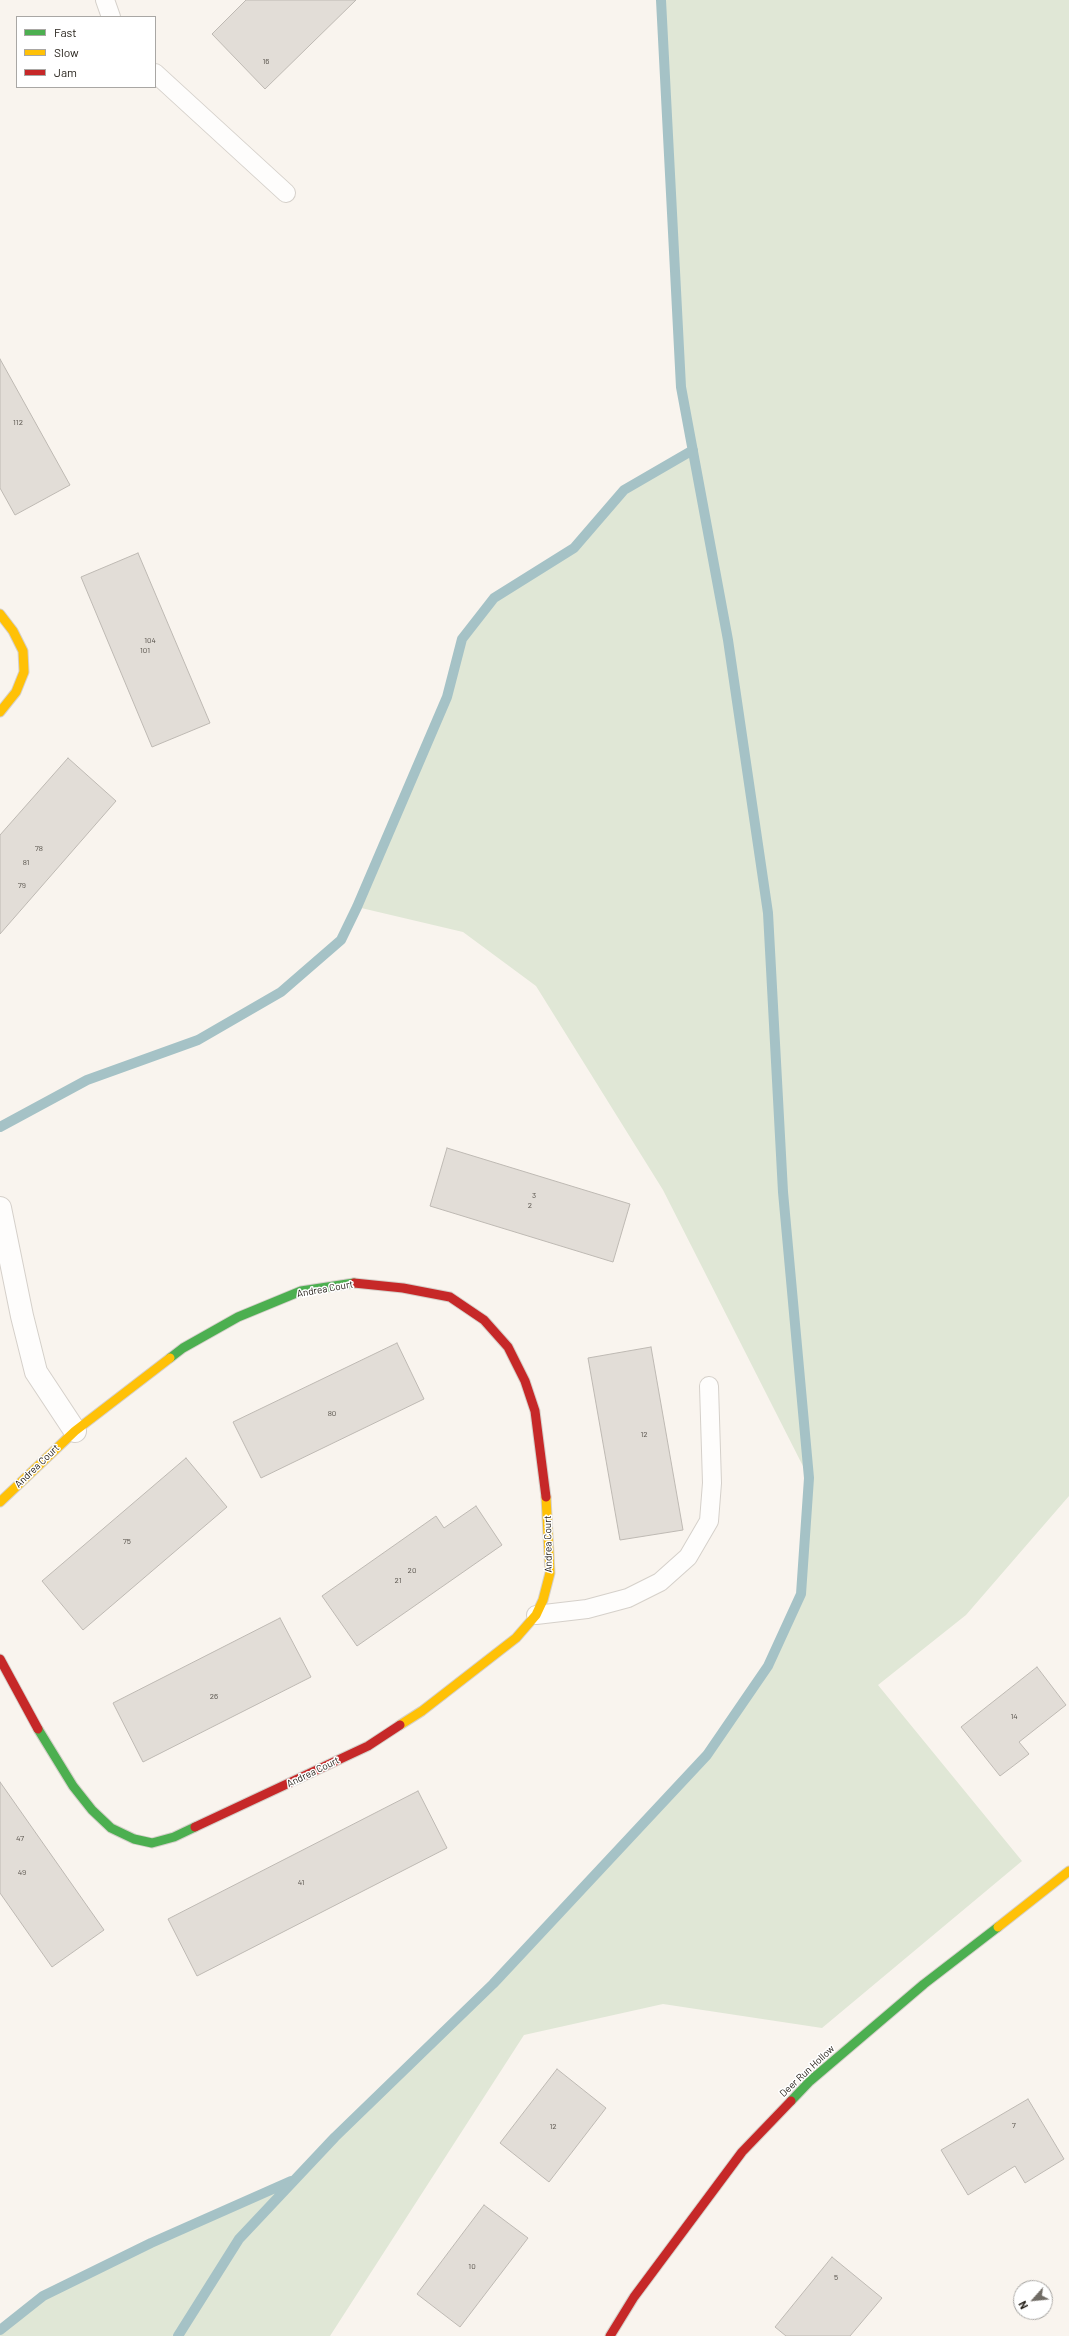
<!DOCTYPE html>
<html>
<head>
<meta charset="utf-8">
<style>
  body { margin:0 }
  #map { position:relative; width:1069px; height:2336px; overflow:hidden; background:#f9f4ee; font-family:Barlow,sans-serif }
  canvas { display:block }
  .legend { position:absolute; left:16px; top:16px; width:140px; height:72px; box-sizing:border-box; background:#fff; border:1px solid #a9a7a4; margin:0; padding:5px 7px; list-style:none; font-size:12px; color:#27221b }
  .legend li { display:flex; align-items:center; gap:8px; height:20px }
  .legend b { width:20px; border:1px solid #a9a7a4 }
  .north { position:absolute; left:1013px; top:2280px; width:40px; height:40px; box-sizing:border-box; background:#fff; border:1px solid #a9a7a4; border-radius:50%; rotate:243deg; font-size:11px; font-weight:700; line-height:16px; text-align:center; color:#27221b }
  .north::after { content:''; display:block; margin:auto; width:14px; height:18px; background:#706c65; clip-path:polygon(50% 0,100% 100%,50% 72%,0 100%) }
</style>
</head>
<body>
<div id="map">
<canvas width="1069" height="2336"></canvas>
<ul class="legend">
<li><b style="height:5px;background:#4caf50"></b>Fast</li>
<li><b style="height:5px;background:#ffc107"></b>Slow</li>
<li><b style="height:5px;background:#c62828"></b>Jam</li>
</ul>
<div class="north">N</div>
</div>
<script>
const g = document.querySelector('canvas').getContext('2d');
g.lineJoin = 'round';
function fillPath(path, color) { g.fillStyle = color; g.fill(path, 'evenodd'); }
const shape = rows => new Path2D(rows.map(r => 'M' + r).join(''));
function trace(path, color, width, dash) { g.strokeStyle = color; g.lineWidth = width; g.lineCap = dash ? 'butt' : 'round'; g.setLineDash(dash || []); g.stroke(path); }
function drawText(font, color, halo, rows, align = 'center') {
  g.font = font + ' Barlow,sans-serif'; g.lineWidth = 3; g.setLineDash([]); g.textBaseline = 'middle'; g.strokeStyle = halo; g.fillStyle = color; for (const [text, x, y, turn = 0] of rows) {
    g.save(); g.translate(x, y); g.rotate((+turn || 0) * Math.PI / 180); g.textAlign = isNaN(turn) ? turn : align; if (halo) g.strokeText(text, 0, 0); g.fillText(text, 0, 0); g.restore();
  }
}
fillPath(shape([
  [661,0,1069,0,1069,1496,966,1615,878,1685,1022,1861,822,2028,663,2004,524,2035,330,2336,0,2336,0,2330,43,2296,151,2243,296,2178,493,1984,707,1755,768,1666,801,1594,809,1478,663,1190,536,986,463,932,357,907,447,697,462,639,494,598,574,548,624,490,693,450,681,387]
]), '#e0e7d6');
trace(shape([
  [0,1127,87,1080,198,1040,281,992,341,940,357,907,447,697,462,639,494,598,574,548,624,490,693,450],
  [0,2330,43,2296,151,2243,291,2181],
  [178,2336,239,2239,335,2137,493,1984,707,1755,768,1666,801,1594,809,1478,783,1192,768,913,728,640,681,387,661,0]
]), '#a5c2c6', 10);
const building = shape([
  [246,0,356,0,265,89,212,34,246,0],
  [0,359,70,485,15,515,0,488,0,359],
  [138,553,210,723,152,747,81,577,138,553],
  [68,758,116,801,0,934,0,835,68,758],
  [447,1148,630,1204,613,1262,430,1206,447,1148],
  [397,1343,424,1399,261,1478,233,1422,397,1343],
  [651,1347,683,1530,620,1540,588,1358,651,1347],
  [186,1458,227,1507,83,1630,42,1581,186,1458],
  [476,1506,502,1545,357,1646,322,1596,436,1516,444,1528,476,1506],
  [280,1618,311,1677,143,1762,113,1703,280,1618],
  [1037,1667,1066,1705,1019,1742,1029,1754,1000,1776,961,1727,1037,1667],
  [0,1782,104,1930,52,1967,0,1893,0,1782],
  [418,1791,447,1848,197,1976,168,1919,418,1791],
  [557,2069,606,2108,549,2182,500,2143,557,2069],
  [1028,2099,1064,2159,1025,2183,1015,2166,968,2195,941,2150,1028,2099],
  [484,2205,528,2238,460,2327,417,2294,484,2205],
  [832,2257,882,2298,850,2336,786,2336,775,2327,832,2257]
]);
fillPath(building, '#e2ddd7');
trace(building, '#beb9b3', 1);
const lane = shape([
  [105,0,111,17],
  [155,73,286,193],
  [536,1615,587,1609,628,1598,660,1582,688,1557,709,1521,712,1483,709,1386]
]);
const street = shape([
  [0,1208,22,1316,36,1372,75,1431]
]);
const fast = shape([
  [170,1358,183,1348,238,1317,301,1291,354,1283],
  [38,1729,73,1786,92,1810,111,1828,134,1839,152,1843,174,1837,195,1827],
  [791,2101,810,2081,924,1984,998,1927]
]);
const slow = shape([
  [0,614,13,631,23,651,24,672,16,692,0,712],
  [0,1502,75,1431,170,1358],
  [400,1725,422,1711,516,1638,536,1615,543,1600,550,1573,546,1497],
  [998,1927,1069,1871]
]);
const jam = shape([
  [354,1283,403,1288,450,1297,484,1320,508,1347,525,1381,535,1411,546,1497],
  [0,1659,38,1729],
  [195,1827,368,1746,400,1725],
  [610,2336,634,2297,742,2152,791,2101]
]);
trace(lane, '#d5d0ca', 20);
trace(street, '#d5d0ca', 24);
trace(fast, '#d5d0ca', 11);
trace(slow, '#d5d0ca', 11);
trace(jam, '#d5d0ca', 11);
trace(lane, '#fefdfc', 18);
trace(street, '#fefdfc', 22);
trace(fast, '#4caf50', 9);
trace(slow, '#ffc107', 9);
trace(jam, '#c62828', 9);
drawText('8px', '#57524b', null, [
  ["16",266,61],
  ["112",18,422],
  ["104",150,640],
  ["101",145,650],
  ["78",39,848],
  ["81",26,862],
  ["79",22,885],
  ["3",534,1195],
  ["2",530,1205],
  ["80",332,1413],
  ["12",644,1434],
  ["75",127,1541],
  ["20",412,1570],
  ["21",398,1580],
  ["26",214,1696],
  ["14",1014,1716],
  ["47",20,1838],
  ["49",22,1872],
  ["41",301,1882],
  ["7",1014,2125],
  ["12",553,2126],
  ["10",472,2266],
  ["5",836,2277]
]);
drawText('10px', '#27221b', '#fff', [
  ["Andrea Court",325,1289,-10],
  ["Andrea Court",37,1466,-44],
  ["Andrea Court",548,1544,-91],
  ["Andrea Court",313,1772,-26],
  ["Deer Run Hollow",807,2071,-43]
]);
</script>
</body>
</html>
